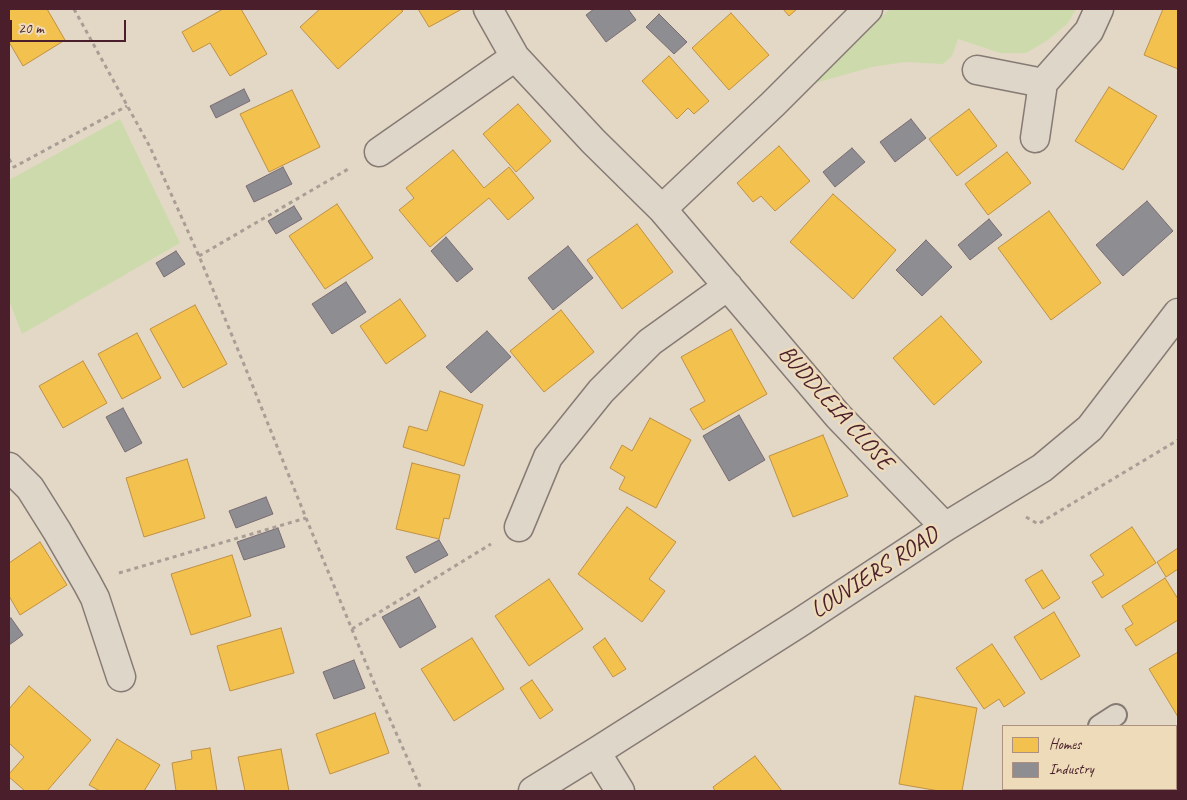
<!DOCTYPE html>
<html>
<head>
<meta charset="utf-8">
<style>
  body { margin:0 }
  #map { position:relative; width:1187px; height:800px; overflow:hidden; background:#e2d8c5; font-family:Caveat,sans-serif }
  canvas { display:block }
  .frame { position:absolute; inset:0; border:10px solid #4a1f2b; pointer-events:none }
  .legend { position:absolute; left:1002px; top:725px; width:175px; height:65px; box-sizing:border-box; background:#eedbb9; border:1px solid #ac9080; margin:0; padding:6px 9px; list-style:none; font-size:15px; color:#4a1f2b }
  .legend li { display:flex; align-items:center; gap:10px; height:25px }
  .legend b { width:25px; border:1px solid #ac9080 }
  .scale { position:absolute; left:10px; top:20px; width:116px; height:22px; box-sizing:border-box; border:2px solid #4a1f2b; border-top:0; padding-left:6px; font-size:15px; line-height:18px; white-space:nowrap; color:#4a1f2b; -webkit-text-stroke:4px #eedbb9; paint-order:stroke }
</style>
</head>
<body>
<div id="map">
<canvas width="1187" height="800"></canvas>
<div class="frame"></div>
<ul class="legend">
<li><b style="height:14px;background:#f2c14e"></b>Homes</li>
<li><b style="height:14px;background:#8d8d92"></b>Industry</li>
</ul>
<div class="scale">20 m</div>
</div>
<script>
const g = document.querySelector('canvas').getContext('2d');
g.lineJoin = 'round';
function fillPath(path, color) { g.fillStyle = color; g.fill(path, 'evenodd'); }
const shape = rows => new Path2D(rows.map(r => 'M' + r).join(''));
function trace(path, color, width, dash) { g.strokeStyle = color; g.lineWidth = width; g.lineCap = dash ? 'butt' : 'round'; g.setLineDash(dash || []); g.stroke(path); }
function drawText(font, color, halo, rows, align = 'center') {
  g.font = font + ' Caveat,sans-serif'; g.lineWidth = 5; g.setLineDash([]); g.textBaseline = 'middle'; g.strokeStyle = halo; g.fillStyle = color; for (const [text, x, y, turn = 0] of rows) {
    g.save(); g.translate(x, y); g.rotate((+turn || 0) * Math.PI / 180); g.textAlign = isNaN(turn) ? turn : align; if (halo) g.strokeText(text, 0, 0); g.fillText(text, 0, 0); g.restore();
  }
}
fillPath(shape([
  [890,9,1076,9,1068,23,1048,40,1026,53,1000,53,958,39,952,56,943,64,905,62,872,67,808,85],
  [120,119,180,243,22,334,9,300,9,180]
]), '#cddbac');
const homes = shape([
  [9,9,47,9,65,40,23,66,9,42,9,9],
  [223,9,241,9,267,54,230,76,210,43,193,52,182,32,223,9],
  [320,9,400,9,403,11,338,69,300,27,320,9],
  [418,9,462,9,429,27,418,9],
  [783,9,797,9,789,16,783,9],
  [1163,9,1178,9,1178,69,1144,55,1163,9],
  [731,13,769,55,729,90,692,48,731,13],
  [669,56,709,101,694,114,688,108,677,119,642,81,669,56],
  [1109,87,1157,116,1123,170,1075,141,1109,87],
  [292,90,320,147,269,172,240,114,292,90],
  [518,104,551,141,516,172,483,134,518,104],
  [969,109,997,146,957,176,929,139,969,109],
  [779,146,810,181,775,211,761,196,753,202,737,183,779,146],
  [453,150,484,188,509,167,534,198,508,220,489,198,430,247,399,210,414,198,406,188,453,150],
  [1007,152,1031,183,988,215,965,184,1007,152],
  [833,194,896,250,853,299,790,242,833,194],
  [337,204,373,258,325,289,289,236,337,204],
  [1049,211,1101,283,1051,320,998,248,1049,211],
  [637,224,673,272,622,309,587,260,637,224],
  [400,299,426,336,386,364,360,326,400,299],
  [195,305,227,364,183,388,150,329,195,305],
  [561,310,594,352,544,392,510,351,561,310],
  [941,316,982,362,934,405,893,358,941,316],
  [731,329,767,394,703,430,690,409,705,401,681,357,731,329],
  [137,333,161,378,122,399,98,354,137,333],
  [83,361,107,403,63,428,39,386,83,361],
  [440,391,483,405,464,466,403,447,409,426,427,431,440,391],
  [650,418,691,440,656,508,619,489,625,477,610,468,622,445,632,451,650,418],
  [823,435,848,496,793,517,769,456,823,435],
  [187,459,205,518,144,537,126,478,187,459],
  [412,463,460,475,449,519,444,518,439,539,396,529,412,463],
  [627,507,676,542,649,579,665,591,642,622,578,574,627,507],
  [1132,527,1156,563,1102,598,1092,582,1104,575,1090,555,1132,527],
  [40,542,67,585,20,615,9,596,9,563,40,542],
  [1178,548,1178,569,1166,577,1157,562,1178,548],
  [232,555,251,616,191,635,171,574,232,555],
  [1042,570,1060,598,1043,609,1025,580,1042,570],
  [1165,578,1178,599,1178,620,1136,646,1125,629,1133,624,1122,606,1165,578],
  [549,579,583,629,529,666,495,616,549,579],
  [1054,612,1080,656,1041,680,1014,637,1054,612],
  [281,628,294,673,230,691,217,646,281,628],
  [472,638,504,689,454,721,421,669,472,638],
  [605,638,626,669,613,677,593,647,605,638],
  [992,644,1025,693,1004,707,999,699,984,709,956,668,992,644],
  [1178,652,1178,717,1149,669,1178,652],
  [532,680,553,710,540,719,520,688,532,680],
  [29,686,91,740,47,791,25,791,9,777,9,774,24,757,9,743,9,709,29,686],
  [915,696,977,708,962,791,939,791,899,784,915,696],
  [375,713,389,753,330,774,316,734,375,713],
  [117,739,160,765,144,791,100,791,89,785,117,739],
  [210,748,217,791,176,791,172,763,192,759,191,751,210,748],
  [281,749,289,791,245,791,238,757,281,749],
  [755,756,782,791,715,791,713,787,755,756],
  [1076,789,1133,789,1121,791,1077,791,1076,789]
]);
fillPath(homes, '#f2c14e');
trace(homes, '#c09044', 1);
const industry = shape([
  [594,9,628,9,636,20,606,42,586,15,594,9],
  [659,14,687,42,674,54,646,27,659,14],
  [244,89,250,101,216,118,210,106,244,89],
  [911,119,926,138,895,162,880,142,911,119],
  [852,148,865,162,835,187,823,172,852,148],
  [283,167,292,184,254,202,246,186,283,167],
  [1147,201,1173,231,1123,276,1096,245,1147,201],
  [294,206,302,219,276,234,268,221,294,206],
  [989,219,1002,235,970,260,958,245,989,219],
  [446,237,473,269,457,282,431,251,446,237],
  [926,240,952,267,922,296,896,270,926,240],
  [568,246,593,278,553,310,528,278,568,246],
  [176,251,185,264,164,277,156,263,176,251],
  [346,282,366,312,332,334,312,304,346,282],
  [487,331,511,357,471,393,446,367,487,331],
  [123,408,142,443,125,452,106,417,123,408],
  [739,415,765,460,729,481,703,436,739,415],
  [266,497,273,514,236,528,229,511,266,497],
  [278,528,285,547,244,560,237,542,278,528],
  [439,540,448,555,415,573,406,557,439,540],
  [419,597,436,627,400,648,382,617,419,597],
  [11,618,23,635,9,645,9,619,11,618],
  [354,660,365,688,334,699,323,672,354,660]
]);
fillPath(industry, '#8d8d92');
trace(industry, '#796c73', 1);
const service = shape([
  [1099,726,1116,715],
  [1039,791,1039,789]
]);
const minor = shape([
  [488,9,515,57,593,141,662,209,838,416,945,527],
  [977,70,1043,83],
  [1035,138,1043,83,1089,31,1099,9],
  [379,152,515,57],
  [662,209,773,104,868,9],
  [9,467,30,488,57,531,87,583,95,598,121,677],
  [519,527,548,457,601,391,650,342,728,286],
  [596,752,620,791],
  [533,791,596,752,799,623,945,527,1042,468,1090,428,1178,313]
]);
trace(service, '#877a74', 24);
trace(minor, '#877a74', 31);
trace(shape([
  [74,9,150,147,199,256,243,362,306,518,377,690,422,791],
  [9,159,14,167,127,106],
  [199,256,350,168],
  [1026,517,1038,524,1178,440],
  [119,573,306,518],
  [352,629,491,544]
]), '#a89e96', 3, [4, 4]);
trace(service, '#ded6c9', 20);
trace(minor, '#ded6c9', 28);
drawText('24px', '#4a1f2b', '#eedbb9', [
  ["BUDDLEIA CLOSE",835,408,48],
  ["LOUVIERS ROAD",875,573,-33]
]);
</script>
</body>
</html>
